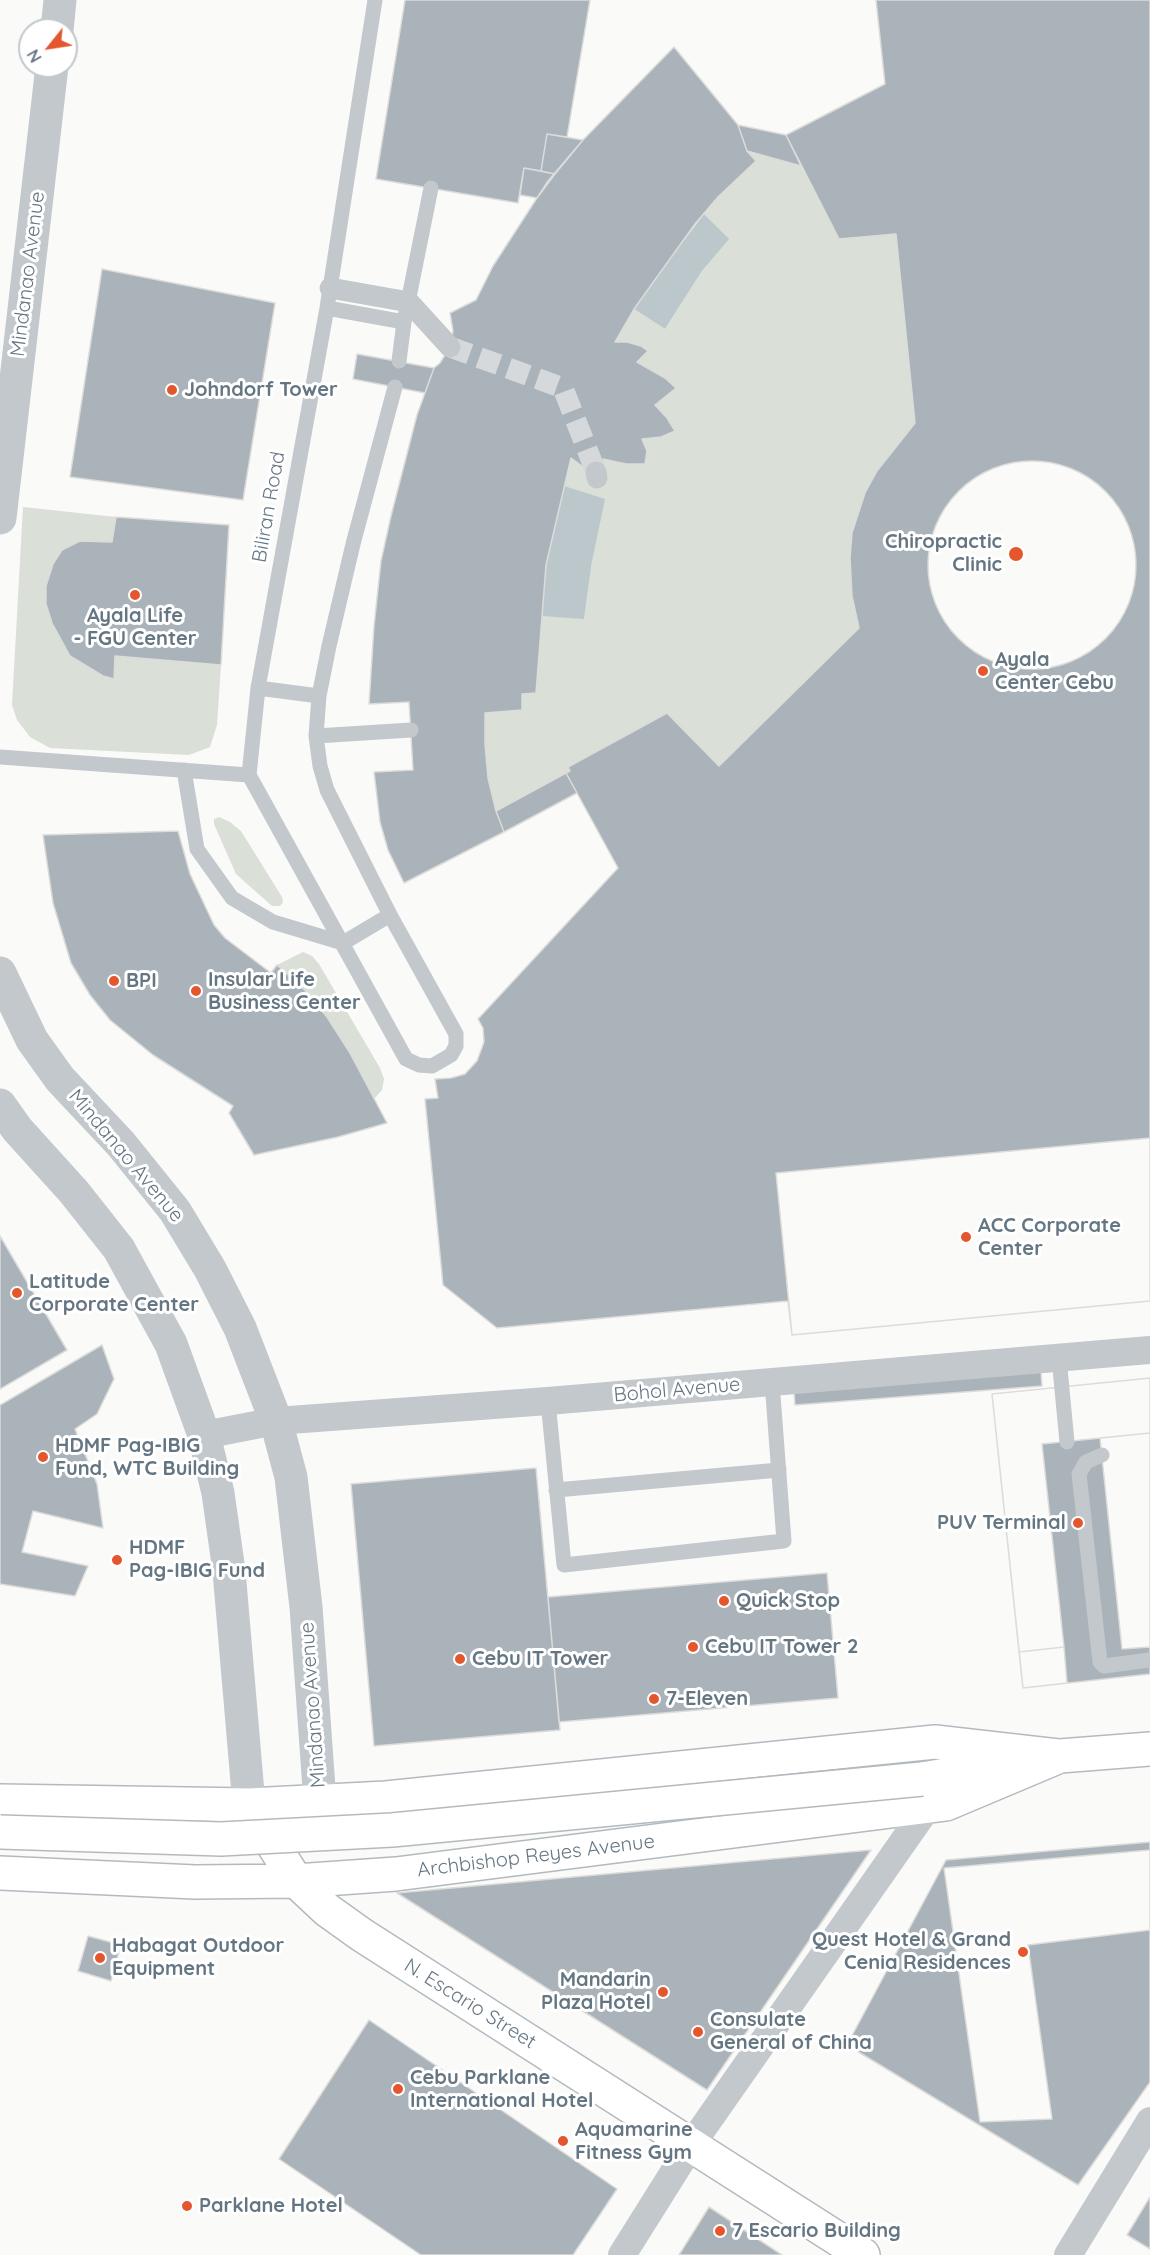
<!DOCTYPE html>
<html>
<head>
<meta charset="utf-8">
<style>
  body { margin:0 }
  #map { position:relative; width:1150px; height:2255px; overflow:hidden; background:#fafaf8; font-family:Quicksand,sans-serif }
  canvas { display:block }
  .north { position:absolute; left:18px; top:18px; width:60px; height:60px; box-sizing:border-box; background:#fff; border:2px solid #c1c8cd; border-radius:50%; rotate:240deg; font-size:16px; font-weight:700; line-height:24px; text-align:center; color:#657683 }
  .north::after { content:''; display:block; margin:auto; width:21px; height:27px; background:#e4572e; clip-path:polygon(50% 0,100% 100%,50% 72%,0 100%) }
</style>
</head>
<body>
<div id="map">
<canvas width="1150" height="2255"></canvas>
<div class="north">N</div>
</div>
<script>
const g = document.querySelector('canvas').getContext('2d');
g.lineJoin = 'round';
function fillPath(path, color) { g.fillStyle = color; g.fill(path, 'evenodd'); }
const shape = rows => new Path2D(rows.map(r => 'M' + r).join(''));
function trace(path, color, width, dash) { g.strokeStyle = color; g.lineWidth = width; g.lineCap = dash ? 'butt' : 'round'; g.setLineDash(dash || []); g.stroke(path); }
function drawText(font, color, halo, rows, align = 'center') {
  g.font = font + ' Quicksand,sans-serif'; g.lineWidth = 6; g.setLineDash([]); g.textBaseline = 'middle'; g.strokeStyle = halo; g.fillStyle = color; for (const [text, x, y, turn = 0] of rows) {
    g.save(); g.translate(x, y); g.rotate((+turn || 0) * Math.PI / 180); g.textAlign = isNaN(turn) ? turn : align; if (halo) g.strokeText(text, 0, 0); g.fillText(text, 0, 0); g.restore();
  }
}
fillPath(shape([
  [747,151,801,166,839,239,896,234,915,423,877,471,865,493,852,533,850,558,852,596,859,628,719,766,667,713,569,767,570,771,496,811,488,778,485,744,485,713,522,710,522,694,536,693,540,616,584,618,592,561,564,486,571,458,586,469,604,475,603,459,626,464,645,464,647,451,642,439,661,437,674,431,667,418,655,405,676,388,665,378,637,362,648,350,641,346,627,342,615,342,634,309,665,329,702,271,728,239,704,214,718,197,756,161],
  [23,507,116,517,112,542,46,586,46,604,52,623,70,656,103,676,114,678,115,656,221,665,217,725,210,747,189,755,50,748,30,737,17,720,12,705],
  [219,817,230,822,241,831,282,897,283,902,280,906,272,906,236,874,214,824,214,819],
  [303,952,312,956,319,964,380,1068,384,1079,382,1090,374,1099,350,1053,327,1017,302,987,277,965]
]), '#dadfd7');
fillPath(shape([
  [704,214,729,239,702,271,665,329,634,309,668,261],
  [564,486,605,499,592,561,584,619,540,616,546,565]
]), '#bbc7cb');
const building = shape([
  [405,0,590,0,567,137,547,134,541,171,524,168,518,203,376,179,405,0],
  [876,0,1150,0,1150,1301,792,1335,788,1301,497,1328,443,1285,425,1099,438,1098,435,1079,451,1078,465,1074,477,1061,484,1042,483,1028,478,1019,618,868,566,773,570,771,568,767,667,713,719,766,859,628,852,596,850,558,852,533,865,493,877,471,915,423,896,234,839,239,786,135,885,84,876,0],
  [674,47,738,125,747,151,756,161,718,197,695,224,634,309,615,342,627,342,641,346,648,351,637,362,665,378,676,388,655,405,667,418,675,431,661,437,642,439,647,451,645,464,626,464,603,459,605,475,586,469,571,458,546,565,536,693,522,694,522,710,485,713,485,744,488,778,496,811,504,832,404,883,388,850,380,822,374,772,413,770,409,702,369,704,374,626,381,561,391,516,417,415,434,368,440,363,450,347,453,331,450,313,476,300,493,266,548,181,583,140,674,47],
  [738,125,786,135,801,166,747,151,738,125],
  [547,134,583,140,555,174,541,171,547,134],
  [524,168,555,174,537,198,520,195,524,168],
  [102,269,275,303,243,500,70,477,102,269],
  [357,354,434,368,425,393,353,379,357,354],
  '928 565a104 104 0 1 1 208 0a104 104 0 1 1-208 0Z',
  [116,517,229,525,221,665,115,656,114,679,103,676,70,656,52,623,46,604,46,586,53,564,62,550,80,541,112,542,116,517],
  [566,773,577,793,504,832,496,811,566,773],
  [178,831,190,874,214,925,225,938,271,973,277,965,302,987,327,1017,350,1053,387,1123,338,1137,254,1155,229,1113,233,1106,153,1055,110,1020,90,995,71,963,53,903,43,835,178,831],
  [1150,1138,1150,1301,792,1335,776,1173,1150,1138],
  [0,1236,67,1350,0,1389,0,1236],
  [102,1345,114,1379,97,1414,75,1429,97,1484,103,1528,33,1511,22,1552,88,1566,75,1596,0,1584,0,1405,102,1345],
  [1041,1372,1042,1386,795,1405,794,1392,1041,1372],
  [1150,1378,1150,1674,1023,1688,992,1394,1150,1378],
  [1150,1378,1150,1433,1042,1444,1064,1647,1019,1652,992,1394,1150,1378],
  [1150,1433,1150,1647,1122,1649,1100,1438,1150,1433],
  [536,1468,560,1730,374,1746,351,1484,536,1468],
  [827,1573,838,1698,559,1722,548,1597,827,1573],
  [1064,1647,1067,1683,1023,1688,1019,1652,1064,1647],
  [1150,1842,1150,2082,1078,2185,847,2045,946,1860,1150,1842],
  [871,1850,707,2090,397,1893,871,1850],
  [1150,1850,1150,1930,1028,1945,1052,2119,980,2122,944,1868,1150,1850],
  [88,1936,121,1945,111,1981,78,1971,88,1936],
  [369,2020,617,2189,573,2255,421,2255,279,2159,369,2020],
  [1150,2197,1150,2249,1127,2235,1150,2197],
  [709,2207,782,2255,679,2255,709,2207]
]);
fillPath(building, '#aab3b9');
trace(building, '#dcdcda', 1.5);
trace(shape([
  [450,347,563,388,596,472]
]), '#d5d9db', 21, [21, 10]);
const secondary = shape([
  [922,1779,1060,1756,1150,1749],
  [0,1801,249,1805,386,1798,935,1742,1058,1756],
  [254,1814,296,1881,327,1910,362,1935,863,2255],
  [0,1873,195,1882,296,1881,396,1874,946,1804,1060,1756]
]);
trace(secondary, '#b3babf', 36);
trace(shape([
  [327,308,404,322,399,361],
  [404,322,431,188],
  [258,688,319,696],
  [316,736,411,730],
  [0,757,249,775],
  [184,770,197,849,232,898,273,922,343,943,390,915],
  [249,775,406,1059,419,1065,432,1066,451,1055,456,1046,456,1034,390,915,327,790,320,766,316,736,319,696,329,646,353,544,395,387],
  [249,775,258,688,327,308,375,0],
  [1059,1358,1067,1442],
  [548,1401,564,1565,784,1541,772,1382],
  [1102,1455,1086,1462,1079,1474,1100,1662,1104,1666,1150,1660],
  [556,1490,779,1470]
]), '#c3c8cc', 15);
trace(shape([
  [330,288,409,302,450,347],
  [596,472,597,478]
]), '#c3c8cc', 21);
trace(shape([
  [204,1435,276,1421,548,1401,1150,1350],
  [622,2255,691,2145,929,1805],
  [1068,2255,1150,2121]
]), '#c3c8cc', 28);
trace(shape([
  [57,30,60,0],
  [0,518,52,66],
  [0,973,32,1040,60,1079,121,1144,175,1211,210,1269,240,1328,276,1421,291,1477,306,1607,320,1802],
  [0,1105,17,1129,74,1192,119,1249,171,1344,204,1435,218,1493,229,1571,249,1805]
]), '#c3c8cc', 33);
trace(secondary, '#fff', 33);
const secondaryBridge = shape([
  [0,1832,221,1839,392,1830,922,1779]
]);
trace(secondaryBridge, '#b3babf', 36, []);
trace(secondaryBridge, '#fff', 33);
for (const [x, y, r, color] of [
  [172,390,6,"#e4572e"],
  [1016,554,8,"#e4572e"],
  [135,595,6,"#e4572e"],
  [983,671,6,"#e4572e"],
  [114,981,6,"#e4572e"],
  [196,991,6,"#e4572e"],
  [966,1237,6,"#e4572e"],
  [17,1293,6,"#e4572e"],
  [43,1457,6,"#e4572e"],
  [1078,1523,6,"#e4572e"],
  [117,1560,6,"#e4572e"],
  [724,1601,6,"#e4572e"],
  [693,1647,6,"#e4572e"],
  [460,1659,6,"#e4572e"],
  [654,1699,6,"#e4572e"],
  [1023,1952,6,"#e4572e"],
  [100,1958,6,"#e4572e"],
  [663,1992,6,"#e4572e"],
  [698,2032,6,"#e4572e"],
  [398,2089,6,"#e4572e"],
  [563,2141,6,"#e4572e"],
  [187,2206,6,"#e4572e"],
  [720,2231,6,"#e4572e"]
]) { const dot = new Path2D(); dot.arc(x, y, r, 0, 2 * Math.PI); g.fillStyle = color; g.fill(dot); trace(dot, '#fff', 2); }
drawText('20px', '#657683', '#fff', [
  ["Mindanao Avenue",28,274,-83],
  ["Biliran Road",269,507,-80],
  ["Mindanao Avenue",126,1156,50],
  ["Bohol Avenue",677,1390,-5],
  ["Mindanao Avenue",313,1705,-94],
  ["Archbishop Reyes Avenue",536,1856,-7],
  ["N. Escario Street",470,2004,32]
]);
drawText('bold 20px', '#657683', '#fff', [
  ["Johndorf Tower",184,390],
  ["Chiropractic",1002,542,"right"],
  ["Clinic",1002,565,"right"],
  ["Ayala Life",135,616,"center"],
  ["- FGU Center",135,639,"center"],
  ["Ayala",995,660],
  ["Center Cebu",995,683],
  ["Insular Life",208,980],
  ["Business Center",208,1003],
  ["BPI",126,981],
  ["ACC Corporate",978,1226],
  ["Center",978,1249],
  ["Latitude",29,1282],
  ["Corporate Center",29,1305],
  ["HDMF Pag-IBIG",55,1446],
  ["Fund, WTC Building",55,1469],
  ["PUV Terminal",1066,1523,"right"],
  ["HDMF",129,1548],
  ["Pag-IBIG Fund",129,1571],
  ["Quick Stop",736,1601],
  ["Cebu IT Tower 2",705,1647],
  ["Cebu IT Tower",472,1659],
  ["7-Eleven",666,1699],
  ["Quest Hotel & Grand",1011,1940,"right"],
  ["Cenia Residences",1011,1963,"right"],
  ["Habagat Outdoor",112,1946],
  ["Equipment",112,1969],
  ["Mandarin",651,1980,"right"],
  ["Plaza Hotel",651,2003,"right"],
  ["Consulate",710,2020],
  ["General of China",710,2043],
  ["Cebu Parklane",410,2078],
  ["International Hotel",410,2101],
  ["Aquamarine",575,2130],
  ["Fitness Gym",575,2153],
  ["Parklane Hotel",199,2206],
  ["7 Escario Building",732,2231]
], 'left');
</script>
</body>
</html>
